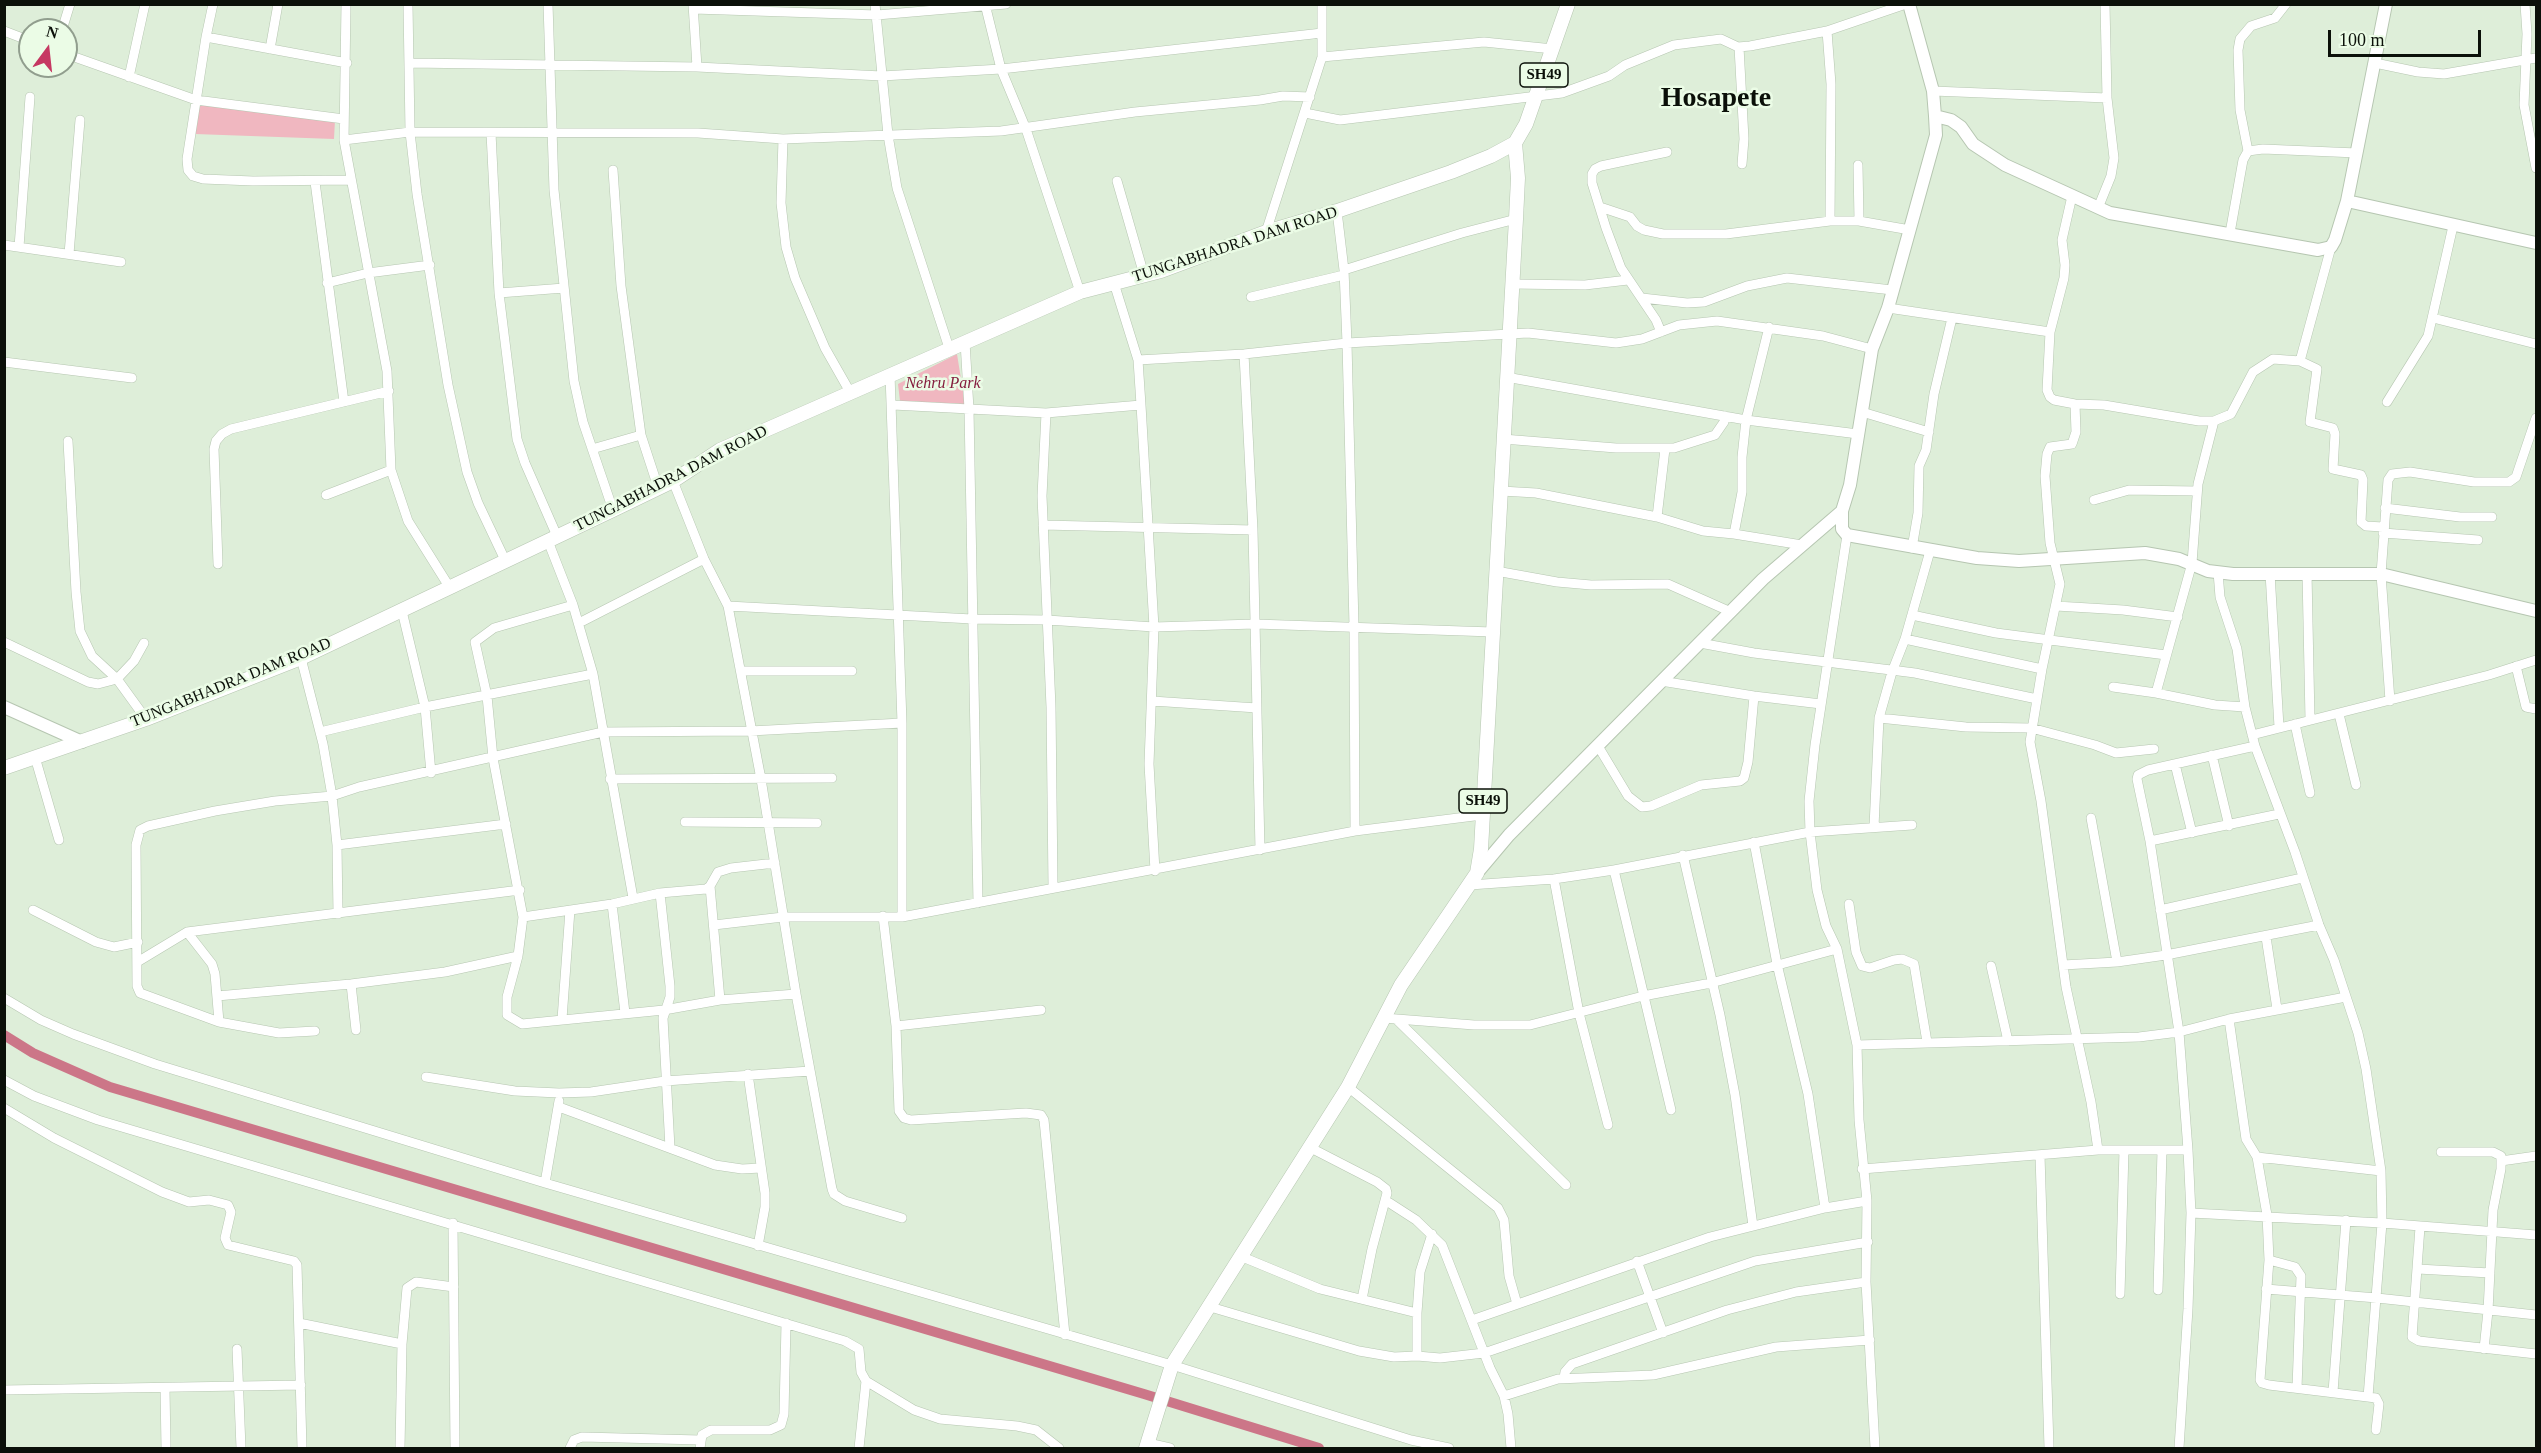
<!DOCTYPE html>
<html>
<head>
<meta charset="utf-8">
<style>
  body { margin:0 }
  #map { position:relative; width:2541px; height:1453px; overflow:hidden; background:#deeed9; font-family:"Times New Roman",serif }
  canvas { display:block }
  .frame { position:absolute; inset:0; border:6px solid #0b1009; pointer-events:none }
  .north { position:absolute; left:18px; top:18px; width:60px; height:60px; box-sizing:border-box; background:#ebfce6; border:2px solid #919e8e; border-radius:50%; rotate:15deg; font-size:16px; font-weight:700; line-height:24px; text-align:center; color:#0b1009 }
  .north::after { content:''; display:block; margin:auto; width:21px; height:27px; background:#c63862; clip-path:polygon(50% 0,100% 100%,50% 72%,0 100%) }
  .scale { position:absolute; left:2328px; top:30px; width:153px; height:27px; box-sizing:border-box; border:3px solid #0b1009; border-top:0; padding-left:8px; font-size:18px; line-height:21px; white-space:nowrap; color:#0b1009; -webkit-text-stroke:4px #ebfce6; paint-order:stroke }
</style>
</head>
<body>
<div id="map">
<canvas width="2541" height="1453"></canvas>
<div class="frame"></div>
<div class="north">N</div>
<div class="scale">100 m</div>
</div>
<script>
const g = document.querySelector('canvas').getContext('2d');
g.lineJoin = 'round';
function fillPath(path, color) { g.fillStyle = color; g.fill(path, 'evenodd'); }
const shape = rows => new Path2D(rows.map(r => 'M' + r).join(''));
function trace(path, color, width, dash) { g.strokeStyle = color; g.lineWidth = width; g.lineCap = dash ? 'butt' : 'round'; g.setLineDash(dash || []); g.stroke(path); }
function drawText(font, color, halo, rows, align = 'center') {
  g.font = font + ' "Times New Roman",serif'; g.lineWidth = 5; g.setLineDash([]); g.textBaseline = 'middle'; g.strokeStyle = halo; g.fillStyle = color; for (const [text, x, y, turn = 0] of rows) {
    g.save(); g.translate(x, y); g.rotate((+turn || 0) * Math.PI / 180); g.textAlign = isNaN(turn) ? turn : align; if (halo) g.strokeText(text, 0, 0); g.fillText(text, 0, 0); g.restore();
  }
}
fillPath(shape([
  [199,102,335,120,334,139,195,134],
  [957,354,965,404,900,401,898,384]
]), '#f0b7c0');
trace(shape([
  [4,1035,33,1053,110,1087,1144,1394,1319,1448]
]), '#cc7688', 10);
const street = shape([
  [213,4,206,37,187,159,188,170,193,176,203,179,253,181,351,180],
  [346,4,344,140,387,371,391,470,408,521,450,588],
  [408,4,410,132,417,194,448,385,467,472,478,503,506,562],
  [548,4,554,190,574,381,583,422,613,510],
  [693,4,697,67],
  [875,4,888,135,897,188,949,348],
  [985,4,1001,69,1026,129,1080,292],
  [2525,4,2527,34,2524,105,2536,168],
  [694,9,877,15,1006,4],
  [62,30,70,4],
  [4,31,30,41],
  [1827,31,1831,84,1830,221],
  [206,37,347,63],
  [1739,47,1744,139,1742,164],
  [270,49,278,4],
  [66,54,196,100,344,119],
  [1322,57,1484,42,1553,49],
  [410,63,697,67,882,76,1001,69,1322,33],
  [2375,63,2418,72,2444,74,2536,58],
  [129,77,145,4],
  [1933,91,2107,98],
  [1305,113,1340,120,1562,93,1609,76,1625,65,1674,45,1721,39,1738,47,1750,46,1827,31,1906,4],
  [491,133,499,293,517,439,525,463,557,536],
  [783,139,781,203,786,247,795,278,825,348,850,392],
  [344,140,410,132,698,133,783,139,1001,131,1135,112,1260,100,1283,96,1310,97],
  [2248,151,2240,110,2238,50,2240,39,2251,26,2275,18,2286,4],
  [1858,165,1859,221],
  [613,170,621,286,641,435,658,487],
  [1117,181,1144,275],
  [315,182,344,402],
  [2072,196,2062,240,2065,265,2064,278,2050,332,2047,390,2050,397,2054,400,2075,404,2104,405,2199,421,2214,421,2231,414,2253,372,2273,359,2300,361,2331,247],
  [1600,207,1630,217,1637,226,1644,230,1663,234,1726,234,1830,221,1859,221,1910,230],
  [2098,208,2111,176,2114,158,2107,98,2105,4],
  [1337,211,1344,270,1347,343,1354,626,1355,831],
  [1266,232,1322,57,1322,4],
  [2230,233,2243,160,2248,151,2263,149,2357,153],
  [4,245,121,262],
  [19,247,30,97],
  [69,254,80,120],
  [1344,270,1462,233,1516,219],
  [327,283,368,273,430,265],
  [1114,283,1138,360,1141,405,1154,627,1149,764,1155,871],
  [1512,284,1585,285,1628,280],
  [499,293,564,288],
  [1251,297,1344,275],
  [1642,298,1687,303,1704,302,1747,286,1787,278,1892,290],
  [1888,308,2050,332],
  [2433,318,2536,344],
  [1661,332,1656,320,1621,268,1606,228,1592,183,1592,174,1595,169,1601,166,1667,152],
  [965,342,969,409,978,903],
  [1244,354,1253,530,1260,850],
  [1138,360,1244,354,1347,343,1528,333,1616,343,1642,339,1679,325,1717,321,1823,336,1872,349],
  [2300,361,2317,369,2310,422,2333,428,2335,434,2333,469,2361,475,2363,480,2361,522,2366,526,2383,527],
  [4,362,132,378],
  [890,374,902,723,902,917],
  [1506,377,1746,420,1858,434],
  [2387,402,2428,336,2453,226],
  [2075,404,2076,432,2072,444,2050,447,2047,454,2045,476,2050,543,2060,584,2042,669,2030,742,2041,801,2066,987,2091,1102,2098,1150],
  [893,405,1046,413],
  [1862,412,1929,432],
  [1503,439,1616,448,1674,448,1715,435,1724,422,1725,416],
  [68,441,76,592,80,631,92,656,117,679,146,719],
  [592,449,641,435],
  [673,481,704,559,728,606,761,779,796,994,832,1189,834,1194,845,1201,902,1218],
  [1501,491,1536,493,1657,517,1703,531,1734,534,1802,545],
  [326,495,391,470],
  [2094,500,2129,490,2197,491],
  [2385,508,2460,517,2492,517],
  [1657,517,1665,449],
  [1043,525,1253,530],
  [2383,533,2478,540],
  [1734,534,1742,492,1742,457,1746,420,1769,327],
  [1847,535,1815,745,1809,801,1810,832,1817,890,1826,926,1837,949,1857,1045,1859,1120,1867,1201,1866,1282,1875,1448],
  [548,541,573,605,593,674,633,898],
  [1912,548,1918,513,1919,466,1926,450,1934,394,1952,318],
  [218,564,214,449,216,441,222,434,231,429,389,391],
  [1496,571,1557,582,1591,585,1668,584,1731,612],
  [2218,572,2220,597,2237,649,2245,707,2255,746,2295,852,2319,925,2334,960,2358,1033,2366,1069,2381,1171,2382,1223,2368,1397],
  [2270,573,2279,727],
  [2307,573,2310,720],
  [573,605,494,628,475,642,487,696,493,758,523,917,518,956,507,997,507,1015,522,1024,664,1010,720,1000,796,994],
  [728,606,972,619,1047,620,1154,627,1255,624,1493,632],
  [2056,606,2123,610,2178,617],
  [402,611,425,707,431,773],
  [1912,615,1996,633,2166,655],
  [579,623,704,559],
  [1905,639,2042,669],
  [4,642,88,682,98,684,117,679,134,661,144,643],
  [1700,643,1754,653,1915,673,2037,699],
  [301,658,323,744,332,796,337,845,338,914],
  [2516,666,2526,707,2536,709],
  [742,671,852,671],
  [1661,681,1754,696,1821,704],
  [2113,687,2156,693,2215,705,2245,707],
  [2156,693,2192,563,2198,484,2214,421],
  [1152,701,1257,708],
  [2390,701,2381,574,2388,480,2392,474,2410,472,2474,482,2509,482,2516,477,2536,418],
  [2339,714,2356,785],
  [1879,718,1966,727,2031,728,2095,745,2116,753,2154,749],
  [2295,724,2310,793],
  [320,732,425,707,593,674],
  [2252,735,2489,675,2536,660],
  [1598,746,1628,796,1642,807,1651,806,1701,785,1740,781,1744,778,1748,762,1754,696],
  [2212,755,2229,826],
  [35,757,59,840],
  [2175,764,2192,833],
  [610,779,832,778],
  [2091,818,2117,962],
  [685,822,817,823],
  [1874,827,1879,718,1892,672,1905,639,1930,551],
  [2150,841,2279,814],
  [1754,842,1777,964,1808,1094,1825,1208],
  [337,845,506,824],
  [1683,855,1720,1015,1735,1095,1753,1226],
  [1614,870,1671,1110],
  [1554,879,1579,1013,1608,1125],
  [1470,885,1554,879,1614,870,1810,832,1912,825],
  [710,886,720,1000],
  [1053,887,1051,707,1042,496,1046,413,1141,405],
  [660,893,706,889,710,886,718,872,731,868,775,863],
  [612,904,625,1013],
  [1849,904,1856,952,1862,966,1870,968,1894,960,1902,959,1914,964,1927,1042],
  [33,910,96,942,114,947,138,942],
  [2160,910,2302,878],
  [883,916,896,1026,899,1111,904,1118,911,1120,1026,1113,1041,1115,1044,1120,1065,1335],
  [523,917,612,904,660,893,670,986,670,997,663,1018,670,1148],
  [714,925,783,917,902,917,1355,831,1482,815],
  [187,932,212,964,215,974,219,1022],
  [2266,937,2277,1009],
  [139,961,187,932,520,890],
  [2063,965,2117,962,2166,955,2319,925],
  [1991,966,2008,1041],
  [351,984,356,1030],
  [217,996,351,984,445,972,518,956],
  [4,998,41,1020,73,1034,155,1064,545,1183,1172,1365,1411,1440,1449,1448],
  [1384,1018,1474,1025,1530,1025,1643,996,1711,983,1837,949],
  [562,1019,570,910],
  [1396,1019,1566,1185],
  [2229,1019,2246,1139,2257,1157,2267,1215,2269,1260,2260,1380,2262,1383,2269,1385,2376,1398,2379,1404,2376,1430],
  [896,1026,1041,1010],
  [315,1031,279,1033,219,1022,140,993,137,986,136,845,140,830,148,826,215,811,275,801,332,796,359,787,603,732,750,731,902,723],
  [1857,1045,2139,1037,2179,1032,2229,1019,2346,997],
  [748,1074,765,1193,765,1207,758,1246],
  [426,1077,515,1091,559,1093,591,1092,665,1081,810,1071],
  [4,1080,34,1096,98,1120,845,1341,859,1349,861,1372,866,1381,914,1410,940,1419,1017,1426,1036,1430,1059,1448],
  [1348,1087,1498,1208,1504,1220,1509,1276,1517,1304],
  [559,1107,715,1165,742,1169,761,1168],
  [4,1108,54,1138,162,1192,189,1202,209,1200,228,1205,231,1212,225,1238,228,1245,294,1261,297,1265,302,1448],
  [1309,1147,1377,1182,1386,1189,1387,1193,1372,1249,1362,1299],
  [2441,1152,2493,1152,2501,1156,2501,1169,2493,1210,2488,1311,2484,1349],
  [2040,1155,2049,1448],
  [2257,1157,2381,1171],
  [2501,1161,2536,1156],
  [1862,1169,2098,1150,2188,1150],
  [545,1183,559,1101],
  [1385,1200,1416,1220,1442,1245,1490,1368,1504,1396,1508,1414,1511,1448],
  [2191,1213,2382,1223,2536,1235],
  [453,1223,455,1448],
  [2420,1227,2412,1337,2419,1341,2536,1354],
  [1240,1256,1320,1289,1417,1313],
  [2269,1260,2295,1267,2301,1276,2297,1388],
  [1637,1261,1663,1333],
  [2418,1269,2490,1273],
  [2266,1289,2377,1298,2536,1315],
  [2158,1290,2162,1151],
  [2120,1294,2124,1150],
  [1207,1306,1359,1351,1394,1357,1417,1356,1440,1358,1484,1353,1755,1261,1868,1242],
  [1472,1320,1710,1237,1825,1208,1867,1201],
  [299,1323,402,1344],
  [237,1349,241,1448],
  [1417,1356,1417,1313,1420,1272,1432,1234],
  [1564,1378,1565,1372,1572,1364,1727,1310,1796,1292,1866,1282],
  [165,1388,166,1448],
  [4,1390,301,1385],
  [2333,1392,2346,1220],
  [1504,1396,1558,1379,1653,1375,1776,1347,1870,1340],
  [1148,1443,1170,1448],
  [400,1448,402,1344,407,1288,416,1282,454,1287],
  [570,1448,574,1440,582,1437,700,1440],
  [700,1448,702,1435,711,1430,770,1430,781,1425,784,1414,786,1323],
  [859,1448,866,1381],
  [2179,1448,2188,1309,2191,1213,2188,1150,2179,1032,2150,841,2137,779,2138,775,2148,770,2255,746]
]);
const secondary = shape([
  [1909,4,1933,91,1935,116,1951,120,1961,127,1973,144,2005,165,2110,213,2318,250,2331,247,2335,240,2347,201,2386,4],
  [2347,201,2536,243],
  [1842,511,1842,529,1847,535,1977,558,2019,561,2145,553,2179,559,2208,571,2233,574,2381,574,2536,611],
  [4,707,82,742],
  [1477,873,1509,835,1763,579,1842,511,1850,485,1872,349,1888,308,1936,135,1935,116]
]);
const primary = shape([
  [4,768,146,719,301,658,613,510,673,481,720,450,1080,292,1161,271,1266,232,1337,211,1451,172,1491,156,1515,143],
  [1146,1448,1172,1365,1348,1087,1401,985,1477,873,1481,849,1516,219,1518,178,1515,143,1526,124,1568,4]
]);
trace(street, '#b6c6b1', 10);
trace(secondary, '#b6c6b1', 14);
trace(primary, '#b6c6b1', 15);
trace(street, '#fff', 9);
trace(secondary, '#fff', 12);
trace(primary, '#fff', 14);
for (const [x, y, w] of [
  [1544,75,48],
  [1483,801,48]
]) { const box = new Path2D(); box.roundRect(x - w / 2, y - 12, w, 24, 4.5); g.fillStyle = '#ebfce6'; g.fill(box); trace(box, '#0b1009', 1.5); }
drawText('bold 15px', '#0b1009', null, [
  ["SH49",1544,75],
  ["SH49",1483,801]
]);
drawText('16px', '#0b1009', '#ebfce6', [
  ["TUNGABHADRA DAM ROAD",1235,245,-18],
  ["TUNGABHADRA DAM ROAD",671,479,-27],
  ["TUNGABHADRA DAM ROAD",231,683,-22]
]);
drawText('italic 16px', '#851d3e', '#ebfce6', [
  ["Nehru Park",943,384]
]);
drawText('bold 28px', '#0b1009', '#ebfce6', [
  ["Hosapete",1716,99]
]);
</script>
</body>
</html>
